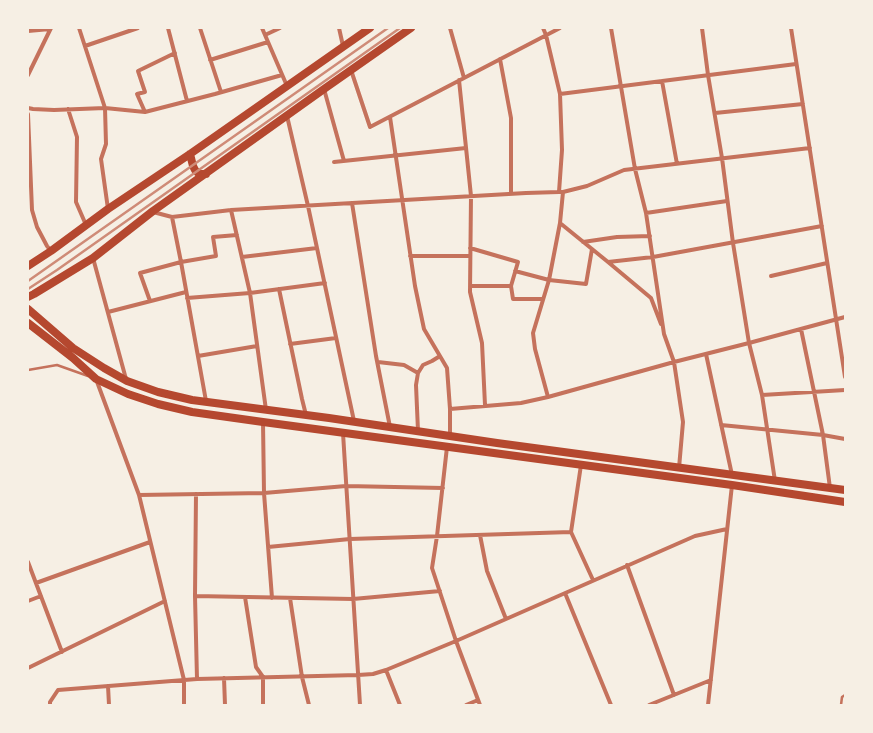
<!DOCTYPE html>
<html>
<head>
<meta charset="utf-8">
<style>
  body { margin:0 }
  #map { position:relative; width:873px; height:733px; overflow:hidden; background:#f6efe4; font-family:"Exo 2",sans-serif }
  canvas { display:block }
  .frame { position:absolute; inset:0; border:29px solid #f6efe4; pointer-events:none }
</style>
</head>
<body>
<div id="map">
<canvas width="873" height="733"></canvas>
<div class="frame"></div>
</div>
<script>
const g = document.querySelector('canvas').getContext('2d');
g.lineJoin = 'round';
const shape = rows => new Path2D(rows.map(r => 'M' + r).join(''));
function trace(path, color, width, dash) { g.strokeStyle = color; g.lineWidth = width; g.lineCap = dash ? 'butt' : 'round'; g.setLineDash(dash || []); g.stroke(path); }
trace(shape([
  [28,370,57,365,88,376],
  [841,705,842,697,845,695]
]), '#c5725c', 2.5);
trace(shape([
  [79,28,105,108,106,144,101,159,108,209],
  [168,28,187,101],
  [200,28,221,92],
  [262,28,287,86],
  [339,28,343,46],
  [450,28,464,78],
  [543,28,546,35,560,94,562,150,559,192],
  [611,28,635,169,646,213,664,334,674,362,683,422,679,468],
  [702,28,708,75,722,158,733,243,749,343,762,395,775,481],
  [791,28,845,377],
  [28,31,50,29],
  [265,35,280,28],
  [85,46,138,28],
  [500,59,511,118,511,194],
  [210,60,268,42],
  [351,70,370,127,560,28],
  [28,75,51,28],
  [459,80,471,196,470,292,482,343,485,405],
  [662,81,677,164],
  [324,89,344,161],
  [560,94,796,64],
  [28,108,33,109,54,110,105,108,145,112,215,94,282,75],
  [68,109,77,137,76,202,86,225],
  [145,112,137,94,145,92,138,71,175,53],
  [715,113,803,104],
  [28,114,32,210,37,227,47,246,51,251],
  [287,116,308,206,354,421],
  [390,117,415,286,424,329,447,368,450,409,450,436],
  [334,162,466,148],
  [352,203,376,356,390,427],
  [231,210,250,293,266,410],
  [153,212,172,217,231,210,526,193,559,192,563,192,587,186,624,170,810,148],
  [646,213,727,201],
  [172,217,181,262,206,401],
  [560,223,608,262,651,298,661,324],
  [583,242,617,237,650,236],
  [470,248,518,262,511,286,513,299,543,299],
  [410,256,470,256],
  [242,257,317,248],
  [93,258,126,379],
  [608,262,653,257,822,226],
  [515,271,549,280,586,284,592,249],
  [771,276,827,263],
  [470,286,511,286],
  [279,289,302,399,306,415],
  [187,298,250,293,325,283],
  [150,301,140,273,181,262,216,256,213,237,237,235],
  [108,312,186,292],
  [801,329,823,435,830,488],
  [290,344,336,338],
  [706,354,732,475],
  [198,356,257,346],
  [378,362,404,365,418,373],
  [96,379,139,495,184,680,184,705],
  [762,395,845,390],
  [548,397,535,349,533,333,549,280,560,223,563,192],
  [450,409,521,403,548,397,674,362,749,343,845,317],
  [263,422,264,493,272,598],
  [721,425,823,435,845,439],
  [418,431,416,385,418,373,423,365,432,361,440,356],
  [343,433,360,705],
  [447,447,437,536,432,568,456,641,480,705],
  [581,465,571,532,593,580],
  [196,494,195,596,197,679],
  [139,495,264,493,346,486,443,488],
  [480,535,487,571,506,619],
  [268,547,350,539,571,532],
  [28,562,62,652],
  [627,565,674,695],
  [36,583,150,542],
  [565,593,611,705],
  [195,596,353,599,440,591],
  [245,597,256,667,263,677,263,705],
  [290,598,302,677,309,705],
  [28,601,41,596],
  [28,668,165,601],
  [386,670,400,705],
  [224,678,225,705],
  [108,686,109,705],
  [50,705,50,702,58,690,197,679,358,675,373,674,386,670,456,641,695,536,727,529],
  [466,705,478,700],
  [649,705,711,680],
  [708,705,732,485]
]), '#c5725c', 4);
trace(shape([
  [190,154,193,166,195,170,199,174,206,174],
  [28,266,51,251,108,209,190,154,370,28],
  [28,297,34,294,93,258,153,211,324,89,411,28],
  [28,309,73,348,104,368,127,381,158,392,192,400,329,418,497,443,845,490],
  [28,323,73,358,96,379,128,394,158,404,192,412,263,422,732,485,845,502]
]), '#b5482f', 8);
trace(shape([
  [28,281,388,28],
  [28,289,57,270,400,28]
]), '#cf8b77', 2.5);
</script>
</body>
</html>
